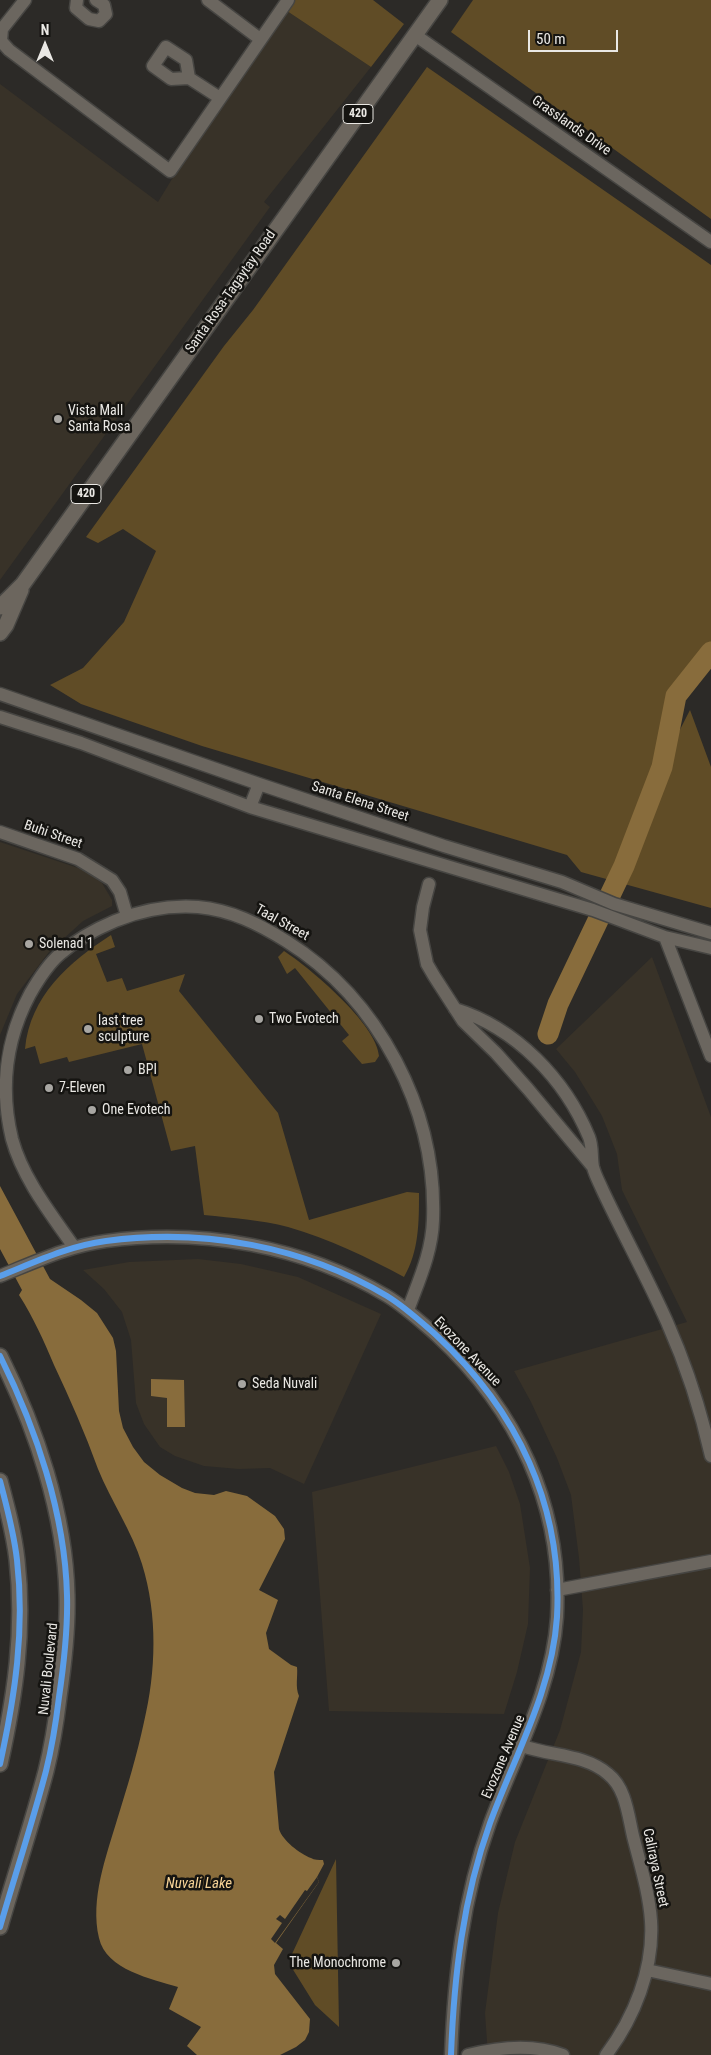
<!DOCTYPE html>
<style>
body{margin:0}
#map{position:relative;width:711px;height:2055px;overflow:hidden;background:#2c2a27;font-family:"Roboto Condensed",sans-serif}
canvas{display:block}
.north{position:absolute;left:20px;top:20px;width:50px;height:50px;-webkit-text-stroke:4px #151411;paint-order:stroke;rotate:0deg;font-size:14px;font-weight:700;line-height:20px;text-align:center;color:#eae8e4}
.north::after{content:'';display:block;margin:auto;width:18px;height:22px;background:#eae8e4;clip-path:polygon(50% 0,100% 100%,50% 72%,0 100%)}
.scale{position:absolute;left:528px;top:30px;width:90px;height:22px;box-sizing:border-box;border:2px solid #eae8e4;border-top:0;padding-left:6px;font-size:15px;line-height:18px;white-space:nowrap;color:#eae8e4;-webkit-text-stroke:4px #151411;paint-order:stroke}
</style>
<div id="map">
<canvas width="711" height="2055"></canvas>
<div class="north">N</div>
<div class="scale">50 m</div>
</div>
<script>
const c = document.querySelector('canvas').getContext('2d');
c.lineJoin = 'round';
function fill(path, color) { c.fillStyle = color; c.fill(path, 'evenodd'); }
function strokePath(path, color, width, dash) { c.strokeStyle = color; c.lineWidth = width; c.lineCap = dash ? 'butt' : 'round'; c.setLineDash(dash || []); c.stroke(path); }
function label(font, color, halo, rows, align = 'center') {
  c.font = font + ' "Roboto Condensed",sans-serif'; c.lineWidth = 5; c.setLineDash([]); c.textBaseline = 'middle'; c.strokeStyle = halo; c.fillStyle = color; for (const [text, x, y, turn = 0] of rows) {
    c.save(); c.translate(x, y); c.rotate((+turn || 0) * Math.PI / 180); c.textAlign = isNaN(turn) ? turn : align; if (halo) c.strokeText(text, 0, 0); c.fillText(text, 0, 0); c.restore();
  }
}
const built = new Path2D(`
 M287 11 371 67 264 202 270 207 0 580V84L158 202 189 151Z
 M0 842 84 870 102 883 112 900V906L83 921 49 952 17 994 0 1035Z
 M652 957 711 1117V2055H488L485 2013 498 1913 515 1842 560 1730 581 1652 583 1610 579 1558 571 1495 557 1458 531 1402 514 1371 687 1322 622 1190 617 1154 602 1116 575 1072 556 1049Z
 M198 1259 241 1264 298 1277 381 1314 304 1484 270 1468 239 1469 204 1466 175 1456 160 1447 144 1424 136 1403 131 1340 122 1312 104 1289 83 1270 129 1262Z
 M496 1446 509 1472 520 1504 530 1568 528 1624 517 1672 504 1714 329 1711 312 1492Z`);
const green = new Path2D(`
 M294 0H373L404 24 371 67 287 11Z
 M473 0H711V219L451 32Z
 M427 67 711 265V649L676 696 662 765 690 710 711 767V908L581 872 567 855 202 746 81 704 50 685 83 668 124 622 156 551 123 529 98 543 86 537 224 346 253 310Z
 M111 935 115 947 96 954 107 982 122 978 127 991 185 974 179 991 278 1113 309 1220 407 1192 419 1193C419 1223 419 1251 404 1277 367 1257 329 1239 288 1227 261 1220 233 1218 204 1215L195 1146 171 1151 142 1044 69 1062 67 1057 40 1064 35 1046 25 1049C30 996 69 962 111 935Z
 M284 951C310 968 377 1024 379 1056L375 1062 362 1064 342 1041 349 1035 295 968 287 974 278 957Z
 M336 1859 339 2027 315 2005 292 1968V1954Z`);
const water = new Path2D(`
 M0 1186 50 1279 81 1300 97 1313 113 1338 116 1351 119 1411 123 1428 133 1447 144 1462 160 1475 182 1488 195 1493 214 1495 226 1491 247 1496 275 1516 284 1529 285 1539 259 1590 278 1600 266 1633 269 1649 291 1665 297 1667C298 1676 295 1687 299 1696L274 1772 279 1829C282 1840 300 1854 311 1858 314 1860 319 1860 323 1860L324 1864 317 1877 319 1882 276 1943 283 1949 274 1965 275 1974 310 2019 309 2032 305 2040 296 2047 280 2055H197L187 2046 201 2027 169 2009 178 1987C152 1979 106 1970 99 1938 90 1899 106 1857 117 1820 127 1788 137 1755 144 1722 156 1672 158 1615 142 1564 132 1531 111 1501 98 1469 85 1433 70 1399 54 1365 44 1341 33 1317 19 1295L22 1290 0 1249Z
 M151 1379 184 1380 185 1427H167V1398L151 1396Z`);
const pier = new Path2D(`
 M317 1877 319 1882 316 1886 275 1943 271 1939 282 1923 276 1919 280 1915 285 1919 305 1890 307 1891Z`);
const river = new Path2D(`
 M548 1034 558 1004 624 866 662 767 676 696 711 652`);
const minor = new Path2D(`
 M25 0 2 29 1 41 9 50 170 171 288 0
 M77 0 76 8 89 19 99 21 106 14 104 5 96 0
 M208 0 260 39
 M415 35 711 242
 M166 47 186 60 189 78 171 79 153 66Z
 M189 78 220 98
 M0 694 259 784 444 846 562 882 614 904 711 933
 M0 717 81 743 250 807 593 910 665 937 711 948
 M250 807 259 784
 M0 832 78 859 112 880 120 892 127 916
 M429 884 423 907 420 930 427 964 434 976 463 1021 496 1053 528 1089 593 1167
 M665 937 711 1056
 M455 1009C516 1028 565 1079 589 1137 593 1147 591 1157 593 1167 595 1175 599 1182 602 1189 623 1234 647 1277 667 1322 686 1365 701 1411 711 1456
 M74 1247C51 1214 23 1179 12 1139 0 1089 6 1039 30 994 38 980 47 965 60 954 76 940 96 929 115 921 142 910 170 905 198 907 231 910 259 924 286 941 379 999 437 1110 433 1220 432 1252 419 1280 408 1310
 M0 1276C35 1262 68 1246 106 1241 203 1228 303 1246 387 1296 405 1307 420 1321 436 1335 517 1410 563 1505 557 1617 552 1691 515 1755 490 1823 463 1898 454 1976 451 2055
 M557 1590 711 1561
 M523 1746C550 1756 585 1754 608 1774 626 1788 628 1815 633 1836 640 1864 649 1892 651 1921 654 1969 634 2018 606 2055
 M647 1970 711 1984
 M468 2055C499 2047 532 2043 563 2055`);
const major = new Path2D(`
 M0 607 23 584 440 0
 M0 633 6 625 21 590
 M0 1356C36 1428 65 1514 67 1595 68 1629 64 1663 59 1697 56 1722 52 1747 46 1771 32 1824 15 1875 0 1927
 M0 1481C7 1507 14 1533 17 1560 25 1630 15 1696 0 1764`);
const cycleway = new Path2D(`
 M0 1276C35 1262 68 1246 106 1241 203 1228 303 1246 387 1296 405 1307 420 1321 436 1335 517 1410 563 1505 557 1617 552 1691 515 1755 490 1823 463 1898 454 1976 451 2055
 M0 1356C36 1428 65 1514 67 1595 68 1629 64 1663 59 1697 56 1722 52 1747 46 1771 32 1824 15 1875 0 1927
 M0 1481C7 1507 14 1533 17 1560 25 1630 15 1696 0 1764`);
const markers = [
 [58,419,5,"#a8a6a2"],
 [29,944,5,"#a8a6a2"],
 [259,1019,5,"#a8a6a2"],
 [88,1029,5,"#a8a6a2"],
 [128,1070,5,"#a8a6a2"],
 [49,1088,5,"#a8a6a2"],
 [92,1110,5,"#a8a6a2"],
 [242,1384,5,"#a8a6a2"],
 [396,1963,5,"#a8a6a2"]
];
const shields = [
 [358,114,30],
 [86,494,30]
];
const shieldNames = [
 ["420",358,114],
 ["420",86,494]
];
const streetNames = [
 ["Grasslands Drive",571,126,35],
 ["Santa Rosa-Tagaytay Road",231,292,-55],
 ["Santa Elena Street",360,802,18],
 ["Buhi Street",53,835,19],
 ["Taal Street",282,923,29],
 ["Evozone Avenue",467,1352,46],
 ["Nuvali Boulevard",49,1669,-84],
 ["Evozone Avenue",504,1757,-67],
 ["Caliraya Street",655,1868,78]
];
const poiNames = [
 ["Vista Mall",68,411],
 ["Santa Rosa",68,427],
 ["Solenad 1",39,944],
 ["Two Evotech",269,1019],
 ["last tree",98,1021],
 ["sculpture",98,1037],
 ["BPI",138,1070],
 ["7-Eleven",59,1088],
 ["One Evotech",102,1110],
 ["Seda Nuvali",252,1384],
 ["The Monochrome",386,1963,"right"]
];
const waterNames = [
 ["Nuvali Lake",199,1884]
];
fill(built, '#383228');
fill(green, '#604c26');
fill(water, '#886c3c');
fill(pier, '#2c2a27');
strokePath(river, '#886c3c', 21);
strokePath(minor, '#464542', 15);
strokePath(major, '#464542', 18);
strokePath(minor, '#6b665f', 12);
strokePath(major, '#6c665e', 15);
strokePath(cycleway, '#5a9eea', 6);
for (const [x, y, r, color] of markers) { const dot = new Path2D(); dot.arc(x, y, r, 0, 2 * Math.PI); c.fillStyle = color; c.fill(dot); strokePath(dot, '#151411', 2); }
for (const [x, y, w] of shields) { const box = new Path2D(); box.roundRect(x - w / 2, y - 9.5, w, 19, 4); c.fillStyle = '#151411'; c.fill(box); strokePath(box, '#eae8e4', 1); }
label('bold 12px', '#eae8e4', null, shieldNames);
label('14px', '#eae8e4', '#151411', streetNames);
label('14px', '#eae8e4', '#151411', poiNames, 'left');
label('italic 15px', '#f8d497', '#151411', waterNames);
</script>
